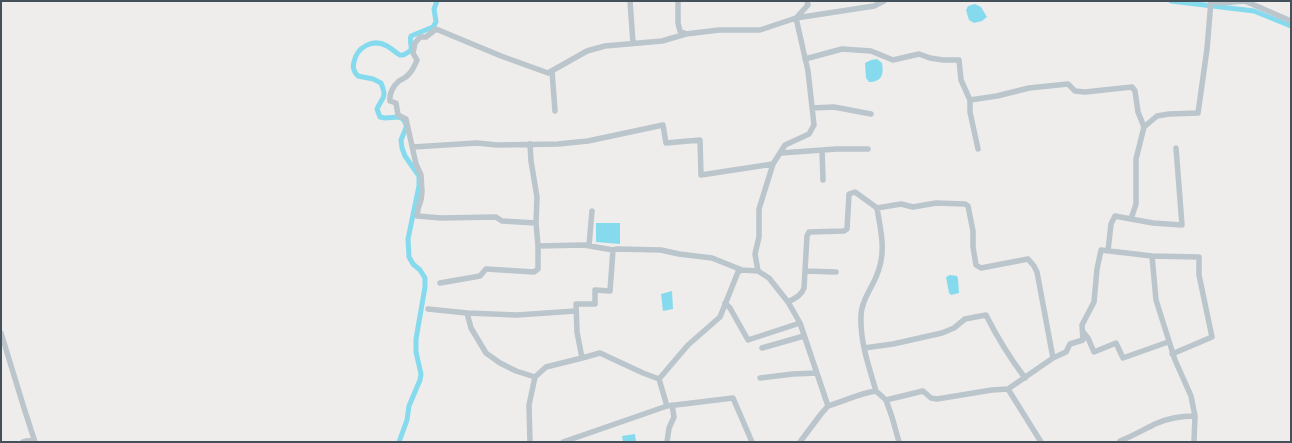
<!DOCTYPE html>
<style>
body{margin:0}
#map{position:relative;width:1292px;height:443px;overflow:hidden;background:#efecec;font-family:Quicksand,sans-serif}
canvas{display:block}
.frame{position:absolute;inset:0;border:2px solid #45515a;pointer-events:none}
</style>
<div id="map">
<canvas width="1292" height="443"></canvas>
<div class="frame"></div>
</div>
<script>
const c = document.querySelector('canvas').getContext('2d');
c.lineJoin = 'round';
function fill(path, color) { c.fillStyle = color; c.fill(path, 'evenodd'); }
function strokePath(path, color, width, dash) { c.strokeStyle = color; c.lineWidth = width; c.lineCap = dash ? 'butt' : 'round'; c.setLineDash(dash || []); c.stroke(path); }
const water = new Path2D(`
 M975 4 981 7 987 17 982 21 974 23 969 20 966 10 968 6Z
 M877 59 882 63C884 74 882 82 869 82L866 78 865 63 871 60Z
 M596 223H620V244L596 242Z
 M950 275 957 276 958 279 959 293 951 295 949 293 946 277Z
 M672 291 673 309 663 311 661 294Z
 M635 434 636 442H623L622 436Z`);
const canal = new Path2D(`
 M1171 1 1254 11 1291 26
 M399 442 407 420 409 406 420 380 421 374 416 352V339L425 287V278L420 270 413 264 409 257 408 239 419 186V176L405 156 402 148 401 140 406 128V124L403 119 398 117 385 118 380 117 377 109C383 96 387 98 381 83L373 79 358 76C354 72 352 68 354 62 357 47 373 38 387 46 391 48 396 53 400 55 404 56 408 52 411 50 412 45 409 40 411 36L433 27 436 22 434 9 437 1`);
const street = new Path2D(`
 M630 1 633 43
 M678 1V23L680 31 686 34
 M1212 1 1221 3 1245 1 1291 21
 M805 59 842 49 871 51 893 60 919 54 930 58 943 60H959L961 80 970 100 997 96 1029 88 1068 84 1075 91 1085 92 1132 87 1135 91 1138 112 1144 127
 M552 71 555 111
 M970 100V112L978 149
 M812 108 834 107 871 114
 M530 144 531 161 537 197 536 223
 M413 147 477 143 497 145 558 144 588 141 663 125 666 143 700 140 701 175 773 164
 M822 150 823 180
 M781 153 836 149H868
 M1131 219 1153 223 1182 225 1176 148
 M589 246 592 211
 M1108 251 1111 224 1115 216 1131 219 1136 204V159L1144 127 1157 116 1169 114 1198 113 1207 49 1211 1
 M1152 256 1199 257V275L1212 337 1172 354
 M742 270 712 258 679 254 661 250 617 249 613 250 584 245 538 246 536 223 502 221 496 217 441 218 417 216 418 209 421 200 422 192 421 175 416 164 406 119 398 115 396 103 390 101C389 94 393 86 399 81 402 79 406 78 409 74 413 70 415 65 417 60L413 53 415 43 420 37H426L436 29 501 56 548 73 587 51 605 46 662 41 686 34 719 30H760L796 18 808 5 807 1
 M805 271 836 272
 M440 283 480 276 486 269 534 272 538 269V246
 M788 302C795 298 802 295 804 288L807 236 809 232 844 231 847 229 849 194 855 192 877 208 901 204 913 207 936 203 965 204 968 206 973 231V247L976 265 981 268 1028 259 1034 266 1037 272 1053 358
 M725 303 730 308 748 340 800 323
 M428 309 467 313 517 315 576 311
 M467 313 471 328 486 353 500 363 516 371 535 377
 M1083 332 1088 338 1094 352 1116 343 1123 358 1168 342
 M1 333 24 408 35 442
 M762 348 804 336
 M864 348 893 344 942 333 954 328 965 319 986 315C997 337 1010 358 1025 378
 M582 358 600 353 643 373 659 379
 M760 378 793 374 817 373
 M1008 389 1041 442
 M876 391C869 367 860 342 861 316 861 302 871 289 876 277 887 252 881 233 877 208
 M886 400 892 417 899 442
 M667 406 659 379 688 345 720 317 738 272 742 270 758 271
 M828 406C845 401 860 393 876 391L886 400 923 391 931 398 937 399 992 390 1008 389 1053 358 1066 352 1070 344 1083 340 1082 325 1094 302 1097 269 1101 250 1152 256 1156 300 1175 360 1191 396 1195 416 1194 442
 M1120 441C1133 436 1143 430 1155 424 1168 418 1182 416 1195 416
 M23 442 34 439
 M530 442 529 405 535 377 546 367 582 358 577 332 576 304H595V290L610 291 613 250
 M563 442 667 406 733 398 752 442
 M667 442 669 428 674 417 672 405
 M800 442 821 414 828 406 800 323 788 302 769 278 758 271 755 254 759 237V209L773 164 785 145 809 134 814 125 808 71 796 18 874 6 884 1`);
fill(water, '#85dbed');
strokePath(canal, '#85dbed', 5);
strokePath(street, '#bac5cc', 5.5);
</script>
